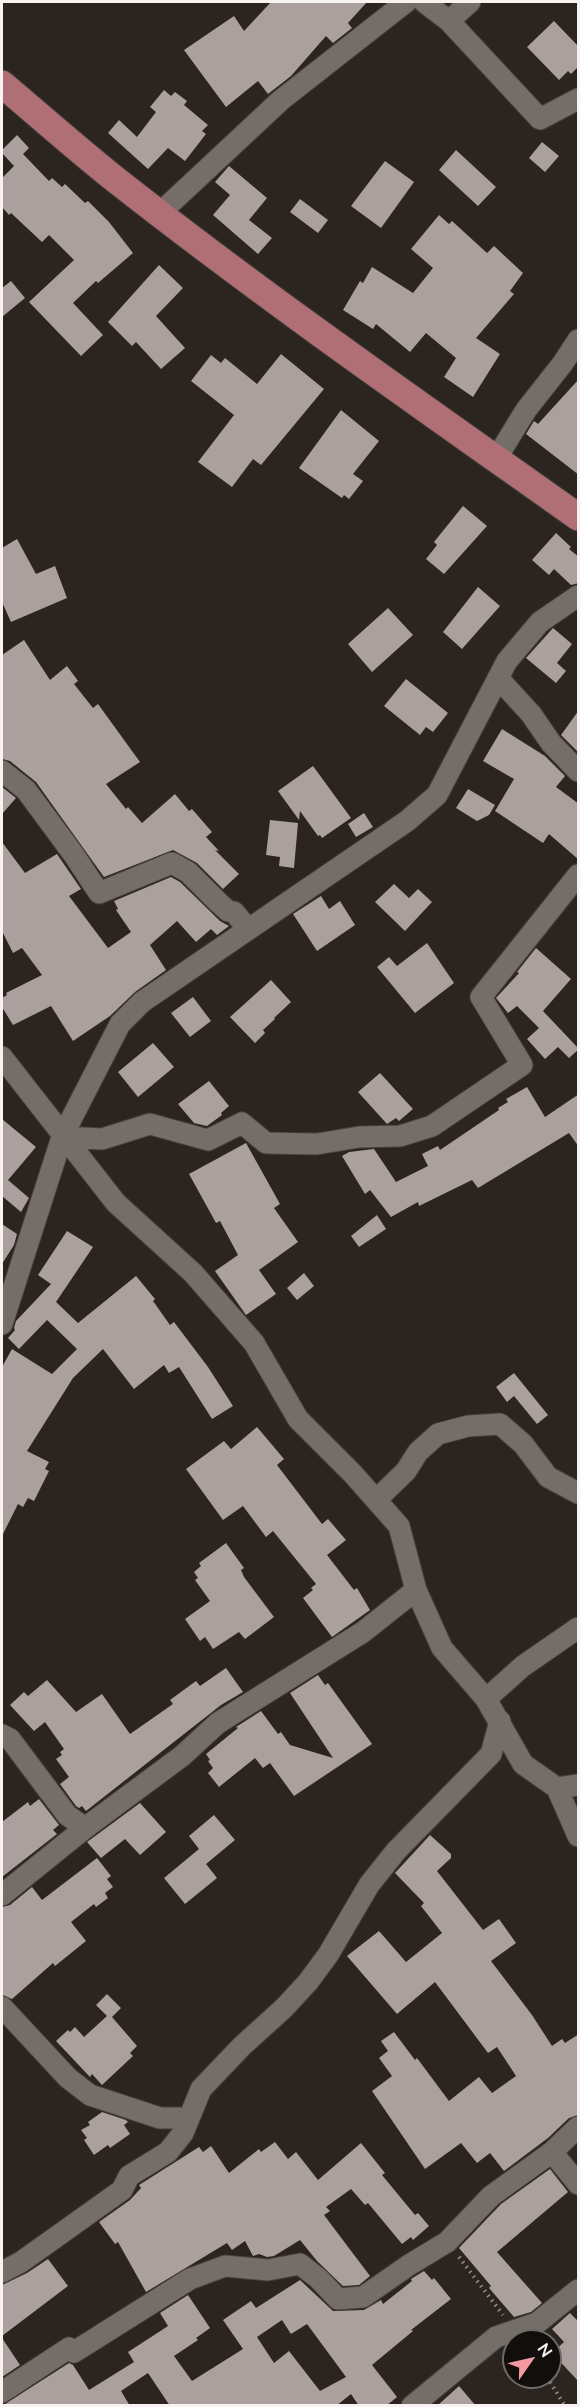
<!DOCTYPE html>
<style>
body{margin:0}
#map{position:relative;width:580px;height:2407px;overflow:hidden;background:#2b241f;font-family:Lato,sans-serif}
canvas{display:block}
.frame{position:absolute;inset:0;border:3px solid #f8f3f0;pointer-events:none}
.north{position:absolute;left:502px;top:2329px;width:60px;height:60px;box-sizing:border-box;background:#110e0c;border:2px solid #6d6a67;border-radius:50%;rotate:56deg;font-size:16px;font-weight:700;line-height:24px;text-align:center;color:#f8f3f0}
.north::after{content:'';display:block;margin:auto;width:21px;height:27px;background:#f49aa2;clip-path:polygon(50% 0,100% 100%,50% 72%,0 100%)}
</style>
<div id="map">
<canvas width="580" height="2407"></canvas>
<div class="frame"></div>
<div class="north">N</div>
</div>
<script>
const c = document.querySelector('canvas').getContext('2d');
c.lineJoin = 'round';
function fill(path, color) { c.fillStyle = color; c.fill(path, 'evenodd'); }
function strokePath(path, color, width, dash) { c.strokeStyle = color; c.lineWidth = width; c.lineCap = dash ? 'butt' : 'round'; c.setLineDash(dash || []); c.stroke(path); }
const building = new Path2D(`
 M271 2H367L348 23 352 28 333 43 326 36 291 76 268 94 258 81 226 107 184 50 234 16 244 31Z
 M554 21 579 47V66L571 74 568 71 559 80 527 47Z
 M164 90 171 96 175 92 187 101 184 105 208 125 202 131 206 134 185 161 168 148 148 169 108 133 119 120 137 137 156 112 150 107Z
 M17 135 29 148 23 154 49 181 52 178 62 187 65 184 85 203 88 201 109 222 133 253 98 283 96 281 73 303 103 335 81 356 29 302 74 260 49 235 42 242 11 213 9 215 2 207V178L14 166 2 153V150Z
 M542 142 559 156 545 172 529 158Z
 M456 150 496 187 478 206 439 170Z
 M385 161 414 182 381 228 351 206Z
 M229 166 267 198 249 220 272 238 258 254 213 215 230 195 215 182Z
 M300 199 328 220 318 233 290 212Z
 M439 215 449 224 452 221 487 253 494 246 523 273 510 291 514 294 476 338 500 354 473 397 444 377 456 358 426 333 410 352 376 324 373 329 343 310 360 281 363 283 372 267 413 293 433 268 411 249Z
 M159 265 183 288 156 316 185 348 161 369 136 342 132 346 108 322Z
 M11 281 25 298 2 317V288Z
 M281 354 324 389 261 465 253 459 232 487 198 462 234 415 191 381 211 355 221 363 225 358 257 384Z
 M579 379V475L526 434 534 421 538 424Z
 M341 410 379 441 353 474 363 481 349 499 344 495 342 498 299 468Z
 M463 506 487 526 444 574 426 559 437 545 434 542Z
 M556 533 571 547 569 549 579 557V583L571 585 554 569 549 575 532 560Z
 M17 539 36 574 55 566 67 598 11 622 2 602V548Z
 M478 587 500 606 462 649 443 632Z
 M388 608 413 635 372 672 348 644Z
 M553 628 572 644 557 663 566 671 556 683 526 658Z
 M24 640 50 680 67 666 78 681 74 684 93 708 98 704 140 762 106 784 126 809 128 807 142 823 175 794 189 811 192 809 212 832 206 837 219 851 215 850 239 874 223 889 197 863 173 850 104 877 36 782 10 761 2 759V655Z
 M406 679 448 713 433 732 426 727 420 735 384 706Z
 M579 710V753L561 735Z
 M502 729 545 756 565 776 556 787 579 804V860L549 834 543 843 495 811 514 779 483 761Z
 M313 766 351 818 322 838 320 835 318 836 300 811 299 820 278 791Z
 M2 787 16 798 2 814Z
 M468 789 495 805 489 815 477 821 456 808Z
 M364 813 373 827 356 837 348 824Z
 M270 820 298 823 294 868 279 866 280 857 266 855Z
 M2 842 25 873 57 854 81 889 69 896 108 948 131 932 116 910 118 909 114 901 171 877 180 882 220 921 229 926 217 935 211 929 196 942 177 921 150 945 166 970 135 992 110 1016 73 1041 51 1006 13 1025 2 1007V998L7 995 6 993 42 975 22 948 13 953 2 931Z
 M394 884 409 898 418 889 432 902 405 931 375 902Z
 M321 896 329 909 340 901 355 925 317 951 293 914Z
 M427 943 454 983 415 1013 377 967 389 957 397 966Z
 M536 948 571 979 543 1011 579 1049 569 1058 558 1047 545 1059 527 1039 539 1028 517 1006 508 1013 496 998 519 973 517 972Z
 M271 980 291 1002 274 1018 275 1019 263 1030 265 1033 255 1043 230 1017Z
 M193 997 211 1021 190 1037 171 1013Z
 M153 1043 174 1067 138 1097 118 1072Z
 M380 1073 413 1109 399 1121 396 1118 387 1124 358 1092Z
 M209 1081 229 1106 221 1113 222 1115 207 1126 194 1123 178 1104Z
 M527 1087 545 1117 579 1094V1147L569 1133 478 1188 472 1180 419 1206 418 1202 391 1217 370 1190 365 1194 342 1156 349 1152 374 1149 396 1182 428 1166 422 1154 438 1146 440 1150 499 1110 498 1108 508 1102 506 1099Z
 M2 1119 36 1147 8 1180 29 1198 21 1212 2 1196Z
 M246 1143 280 1204 274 1208 298 1242 259 1270 276 1294 246 1315 215 1271 238 1255 220 1221 216 1223 189 1174Z
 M377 1215 386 1229 359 1247 351 1236Z
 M2 1224 17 1234 14 1245 2 1264Z
 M67 1231 93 1247 56 1302 78 1323 136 1276 155 1299 153 1301 170 1325 174 1322 208 1367 233 1406 212 1419 179 1367 169 1373 164 1365 134 1389 103 1349 73 1378 27 1451 49 1462 45 1469 49 1471 34 1501 28 1498 23 1507 18 1504 2 1536V1367L12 1349 52 1374 77 1349 47 1320 19 1349 8 1338 15 1330 14 1328 16 1321 51 1284 38 1275Z
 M304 1273 314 1286 297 1300 287 1288Z
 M514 1373 548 1415 537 1424 514 1396 507 1402 496 1387Z
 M257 1427 284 1459 277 1465 322 1524 328 1519 346 1540 327 1555 354 1590 357 1588 370 1610 332 1637 303 1598 313 1590 311 1588 316 1584 273 1531 266 1537 243 1506 223 1520 186 1469 224 1441 231 1449Z
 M226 1543 244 1568 241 1570 244 1577 274 1617 245 1639 239 1632 213 1649 205 1637 200 1641 185 1619 210 1601 195 1580 198 1578 194 1572 201 1566 199 1563Z
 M226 1668 243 1692 221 1705 86 1811 82 1806 79 1808 76 1806 60 1784 69 1777 56 1759 62 1755 60 1752 64 1749 45 1722 34 1731 10 1705 24 1692 28 1696 47 1680 76 1712 102 1694 130 1734 173 1704 170 1700 196 1681 200 1686Z
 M318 1675 325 1685 328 1683 372 1744 294 1796 270 1763 263 1768 255 1758 219 1787 208 1773 213 1768 208 1761 210 1760 206 1754 238 1728 236 1727 261 1711 278 1734 281 1732 290 1745 333 1758 290 1693Z
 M39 1799 59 1825 53 1830 57 1834 2 1877V1822L28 1802 30 1806Z
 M140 1803 166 1832 140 1855 125 1839 101 1858 87 1842Z
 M214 1815 235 1840 206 1864 217 1878 185 1904 164 1878 199 1849 189 1836Z
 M430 1835 451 1854V1858L437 1871 483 1930 499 1919 516 1943 491 1961 532 2015 552 2046 562 2039 565 2043 579 2034V2115L569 2118 548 2138 504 2171 490 2153 477 2163 461 2143 425 2169 372 2091 392 2076 379 2058 388 2051 381 2041 394 2032 415 2060 417 2058 449 2101 479 2077 492 2093 516 2076 497 2047 488 2053 435 1982 397 2014 347 1956 379 1931 406 1962 442 1933 421 1906 424 1903 395 1873Z
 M97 1858 111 1876 107 1879 113 1887 105 1893 108 1898 96 1907 94 1904 71 1922 86 1941 55 1966 53 1963 12 1999 2 1995V1907L10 1905 32 1887 42 1900Z
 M107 1994 121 2008 112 2017 137 2046 130 2053 133 2056 102 2085 92 2074 90 2077 56 2041 68 2030 70 2032 75 2027 84 2037 107 2016 96 2005Z
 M102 2112 126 2120 128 2122 124 2125 130 2134 110 2148 108 2145 94 2155 84 2140 87 2138 81 2130 90 2125 88 2122Z
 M275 2142 288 2159 296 2152 318 2180 361 2143 385 2173 382 2175 415 2215 418 2213 429 2226 413 2240 411 2237 402 2244 368 2203 365 2205 351 2189 326 2207 330 2211 324 2215 370 2276 359 2285 343 2286 317 2261 300 2240 274 2256 267 2257 259 2254 253 2256 245 2241 232 2250 227 2243 146 2292 118 2242 115 2244 99 2222 130 2200 141 2188 139 2185 199 2147 203 2152 211 2146 229 2173 259 2149 261 2152Z
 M550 2169 568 2192 497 2252 542 2303 531 2312 514 2317 489 2288 491 2286 459 2248 501 2204Z
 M48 2259 68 2286 2 2336V2285L27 2273Z
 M424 2271 432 2280 434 2278 451 2299 411 2330 413 2331 372 2365 397 2397 386 2406H359L351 2394 336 2406H170L148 2373 121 2391 130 2406H2L69 2363 73 2365 89 2390 134 2362 128 2352 168 2326 160 2313 188 2295 210 2328 196 2338 198 2340 174 2356 192 2381 243 2349 223 2320 251 2301 256 2308 300 2280 333 2311 364 2310 381 2300 383 2304 412 2281 411 2279ZM282 2320 291 2334 307 2324 346 2377 320 2391 289 2351 274 2363 257 2337Z
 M570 2313 579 2322V2382L552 2353 564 2342 552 2329Z
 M2 2338 20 2365 2 2377Z
 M459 2386 476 2406H437Z`);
const path = new Path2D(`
 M459 2257 503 2315
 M547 2377 565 2406`);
const minor = new Path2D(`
 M424 2 449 21 540 119 578 99
 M449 21 470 2
 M160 213 281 100 406 2
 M496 459 526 410 563 363 578 340
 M498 678 531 714 551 743 578 771
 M2 771 26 790 74 855 99 893 172 863 188 872 219 903 228 911 234 912 248 929
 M2 1057 116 1203 193 1273 254 1343 298 1419 353 1474 399 1526 416 1590 442 1648 486 1699 523 1764 557 1788 578 1836
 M62 1137 102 1139 150 1124 208 1140 242 1123 266 1143 317 1144 359 1137 400 1136 432 1126 522 1065 481 997 578 875
 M2 1324 62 1137 120 1024 142 1002 407 821 437 795 507 661 540 622 578 596
 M376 1500 406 1471 418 1452 438 1434 468 1426 500 1424 523 1444 548 1477 578 1493
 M486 1699 523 1666 578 1628
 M2 1735 10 1739 67 1815 85 1828
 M557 1788 578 1785
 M2 1895 85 1828 182 1756 218 1723 363 1632 416 1590
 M2 2007 68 2078 90 2095 160 2118H189
 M552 2152 578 2184
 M2 2272 21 2262 122 2190 129 2176 168 2152 183 2133 201 2089 242 2046 284 2008 308 1982 328 1955 369 1885 396 1851 491 1754 500 1721
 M2 2392 69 2348 74 2352 190 2279 225 2266 268 2270 300 2264 319 2279 338 2299 363 2297 409 2265 447 2242 491 2196 552 2152 578 2127
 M412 2406 496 2337 537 2323 578 2290`);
const major = new Path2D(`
 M2 84C40 116 77 149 116 180 266 298 423 407 578 517`);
fill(building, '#aba09d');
strokePath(minor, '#45403c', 23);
strokePath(major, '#45403c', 29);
strokePath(path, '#958f8b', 4, [1.5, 4.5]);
strokePath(minor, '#756d67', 21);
strokePath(major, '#af6f74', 27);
</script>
